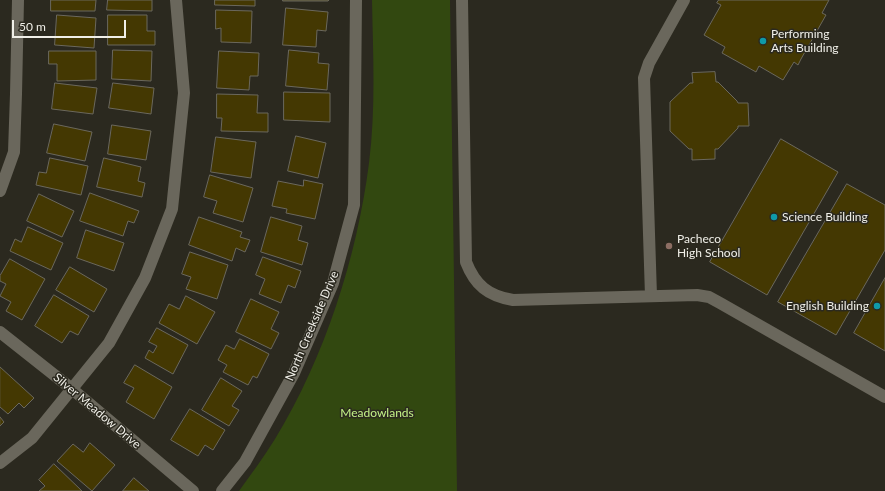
<!DOCTYPE html>
<style>
body{margin:0}
#map{position:relative;width:885px;height:491px;overflow:hidden;background:#2b291f;font-family:Lato,sans-serif}
canvas{display:block}
.scale{position:absolute;left:12px;top:20px;width:114px;height:18px;box-sizing:border-box;border:2px solid #f0efe8;border-top:0;padding-left:5px;font-size:12px;line-height:14px;white-space:nowrap;color:#f0efe8;-webkit-text-stroke:3px #2b291f;paint-order:stroke}
</style>
<div id="map">
<canvas width="885" height="491"></canvas>
<div class="scale">50 m</div>
</div>
<script>
const c = document.querySelector('canvas').getContext('2d');
c.lineJoin = 'round';
function fill(path, color) { c.fillStyle = color; c.fill(path, 'evenodd'); }
function strokePath(path, color, width, dash) { c.strokeStyle = color; c.lineWidth = width; c.lineCap = dash ? 'butt' : 'round'; c.setLineDash(dash || []); c.stroke(path); }
function label(font, color, halo, rows, align = 'center') {
  c.font = font + ' Lato,sans-serif'; c.lineWidth = 3; c.setLineDash([]); c.textBaseline = 'middle'; c.strokeStyle = halo; c.fillStyle = color; for (const [text, x, y, turn = 0] of rows) {
    c.save(); c.translate(x, y); c.rotate((+turn || 0) * Math.PI / 180); c.textAlign = isNaN(turn) ? turn : align; if (halo) c.strokeText(text, 0, 0); c.fillText(text, 0, 0); c.restore();
  }
}
const green = new Path2D(`
 M372 0H450L457 491H239C251 474 264 457 275 439 325 357 357 257 369 163 376 109 373 54 372 0Z`);
const building = new Path2D(`
 M51 0H96L95 11H51Z
 M108 0H152V11L107 10Z
 M215 0H255V6L215 5Z
 M283 0H329L328 1H283Z
 M719 0H829L822 13 826 15 801 59 798 65 794 62 783 80 759 66 756 72 722 53 725 47 704 35 721 5 717 3Z
 M286 8 328 12 326 31 317 30 316 47 283 45Z
 M216 10 252 11 251 43 221 42V28L216 29Z
 M57 15 96 18 94 48 55 45Z
 M108 15H147V31H155V45H108Z
 M113 50 152 51 151 81 112 79Z
 M289 50 319 53 318 63 329 64 327 90 286 86Z
 M49 51H96V80L57 81V64H49Z
 M219 51 259 53 258 76H250L249 90 217 88Z
 M715 72 716 82H718L737 101 738 103H748L749 126H738V128L718 149H715V159L692 160V149H689L670 131V102L690 83H693L692 73Z
 M55 83 97 88 93 114 52 109Z
 M113 83 154 88 151 114 109 108Z
 M284 92 330 93V122L284 120Z
 M217 94 258 95 257 113H268V132L221 131 222 118H217Z
 M54 124 92 132 85 161 47 153Z
 M112 125 151 131 146 160 108 154Z
 M296 136 326 143 318 178 288 171Z
 M216 137 256 142 251 178 211 172Z
 M781 139 838 172 767 295 710 262Z
 M50 158 88 166 81 195 36 185 39 172 46 173Z
 M104 158 141 167 138 181 145 183 142 197 97 187Z
 M210 175 253 188 243 222 213 213 217 201 204 197Z
 M304 180 323 184 315 219 286 213 287 209 272 206 278 181 303 186Z
 M847 184 885 205V250L836 335 778 302Z
 M90 193 139 211 134 223 128 221 123 236 80 221Z
 M39 194 74 211 62 237 27 221Z
 M199 217 242 232 240 237 250 240 245 252 236 248 232 261 189 245Z
 M271 217 302 226 298 240 308 243 302 265 261 252Z
 M28 227 63 243 51 270 10 251 15 239 21 242Z
 M86 230 124 243 114 271 77 258Z
 M190 252 228 265 217 299 186 289 191 277 182 274Z
 M263 257 301 271 295 288 288 285 281 303 259 294 265 279 256 275Z
 M10 259 45 279 22 320 6 311 11 302 0 296 6 284 0 281V276Z
 M70 267 107 289 94 312 56 290Z
 M885 278V351L854 333Z
 M54 295 89 316 78 335 70 331 62 343 35 326Z
 M186 296 215 312 197 344 159 323 169 304 179 309Z
 M251 299 279 312 271 329 279 333 271 349 236 332Z
 M157 328 188 345 173 374 145 358 149 350 153 353 157 346 149 342Z
 M240 339 269 354 257 378 253 376 248 385 223 372 227 365 218 360 226 345 234 349Z
 M135 365 172 387 154 419 126 402 134 388 124 383Z
 M0 367 34 398 24 408 19 403 8 414 0 407Z
 M221 378 242 391 232 406 239 410 229 426 202 410Z
 M190 409 225 430 213 450 205 445 198 456 171 440Z
 M0 417 4 422 0 426Z
 M90 443 115 465 92 491 57 461 73 444 83 452Z
 M54 464 82 491H39L45 486 39 480Z
 M134 478 149 491H123Z`);
const minor = new Path2D(`
 M462 0 466 262C475 285 488 296 513 300L697 295 709 297 720 303 885 397
 M0 191 14 152 16 94 18 0
 M651 296 644 78 649 63 684 0
 M0 332 72 389 193 491
 M0 463 32 438 109 343 145 278 172 209 184 93 176 0
 M222 491 245 462 294 373 333 283 354 205 356 0`);
const markers = [
 [763,41,4,"#0f9aa8"],
 [774,217,4,"#0f9aa8"],
 [669,246,4,"#8d6e63"],
 [877,306,4,"#0f9aa8"]
];
const poiNames = [
 ["Performing",771,34],
 ["Arts Building",771,48],
 ["Science Building",782,217],
 ["Pacheco",677,239],
 ["High School",677,253],
 ["English Building",869,306,"right"]
];
const streetNames = [
 ["North Creekside Drive",312,326,-67],
 ["Silver Meadow Drive",97,411,40]
];
const parkNames = [
 ["Meadowlands",377,413]
];
fill(green, '#324810');
fill(building, '#443802');
strokePath(building, '#6b685d', 1);
strokePath(minor, '#6a675c', 12);
for (const [x, y, r, color] of markers) { const dot = new Path2D(); dot.arc(x, y, r, 0, 2 * Math.PI); c.fillStyle = color; c.fill(dot); strokePath(dot, '#2b291f', 1.5); }
label('12px', '#f0efe8', '#2b291f', poiNames, 'left');
label('12px', '#f0efe8', '#2b291f', streetNames);
label('12px', '#c3f287', '#2b291f', parkNames);
</script>
